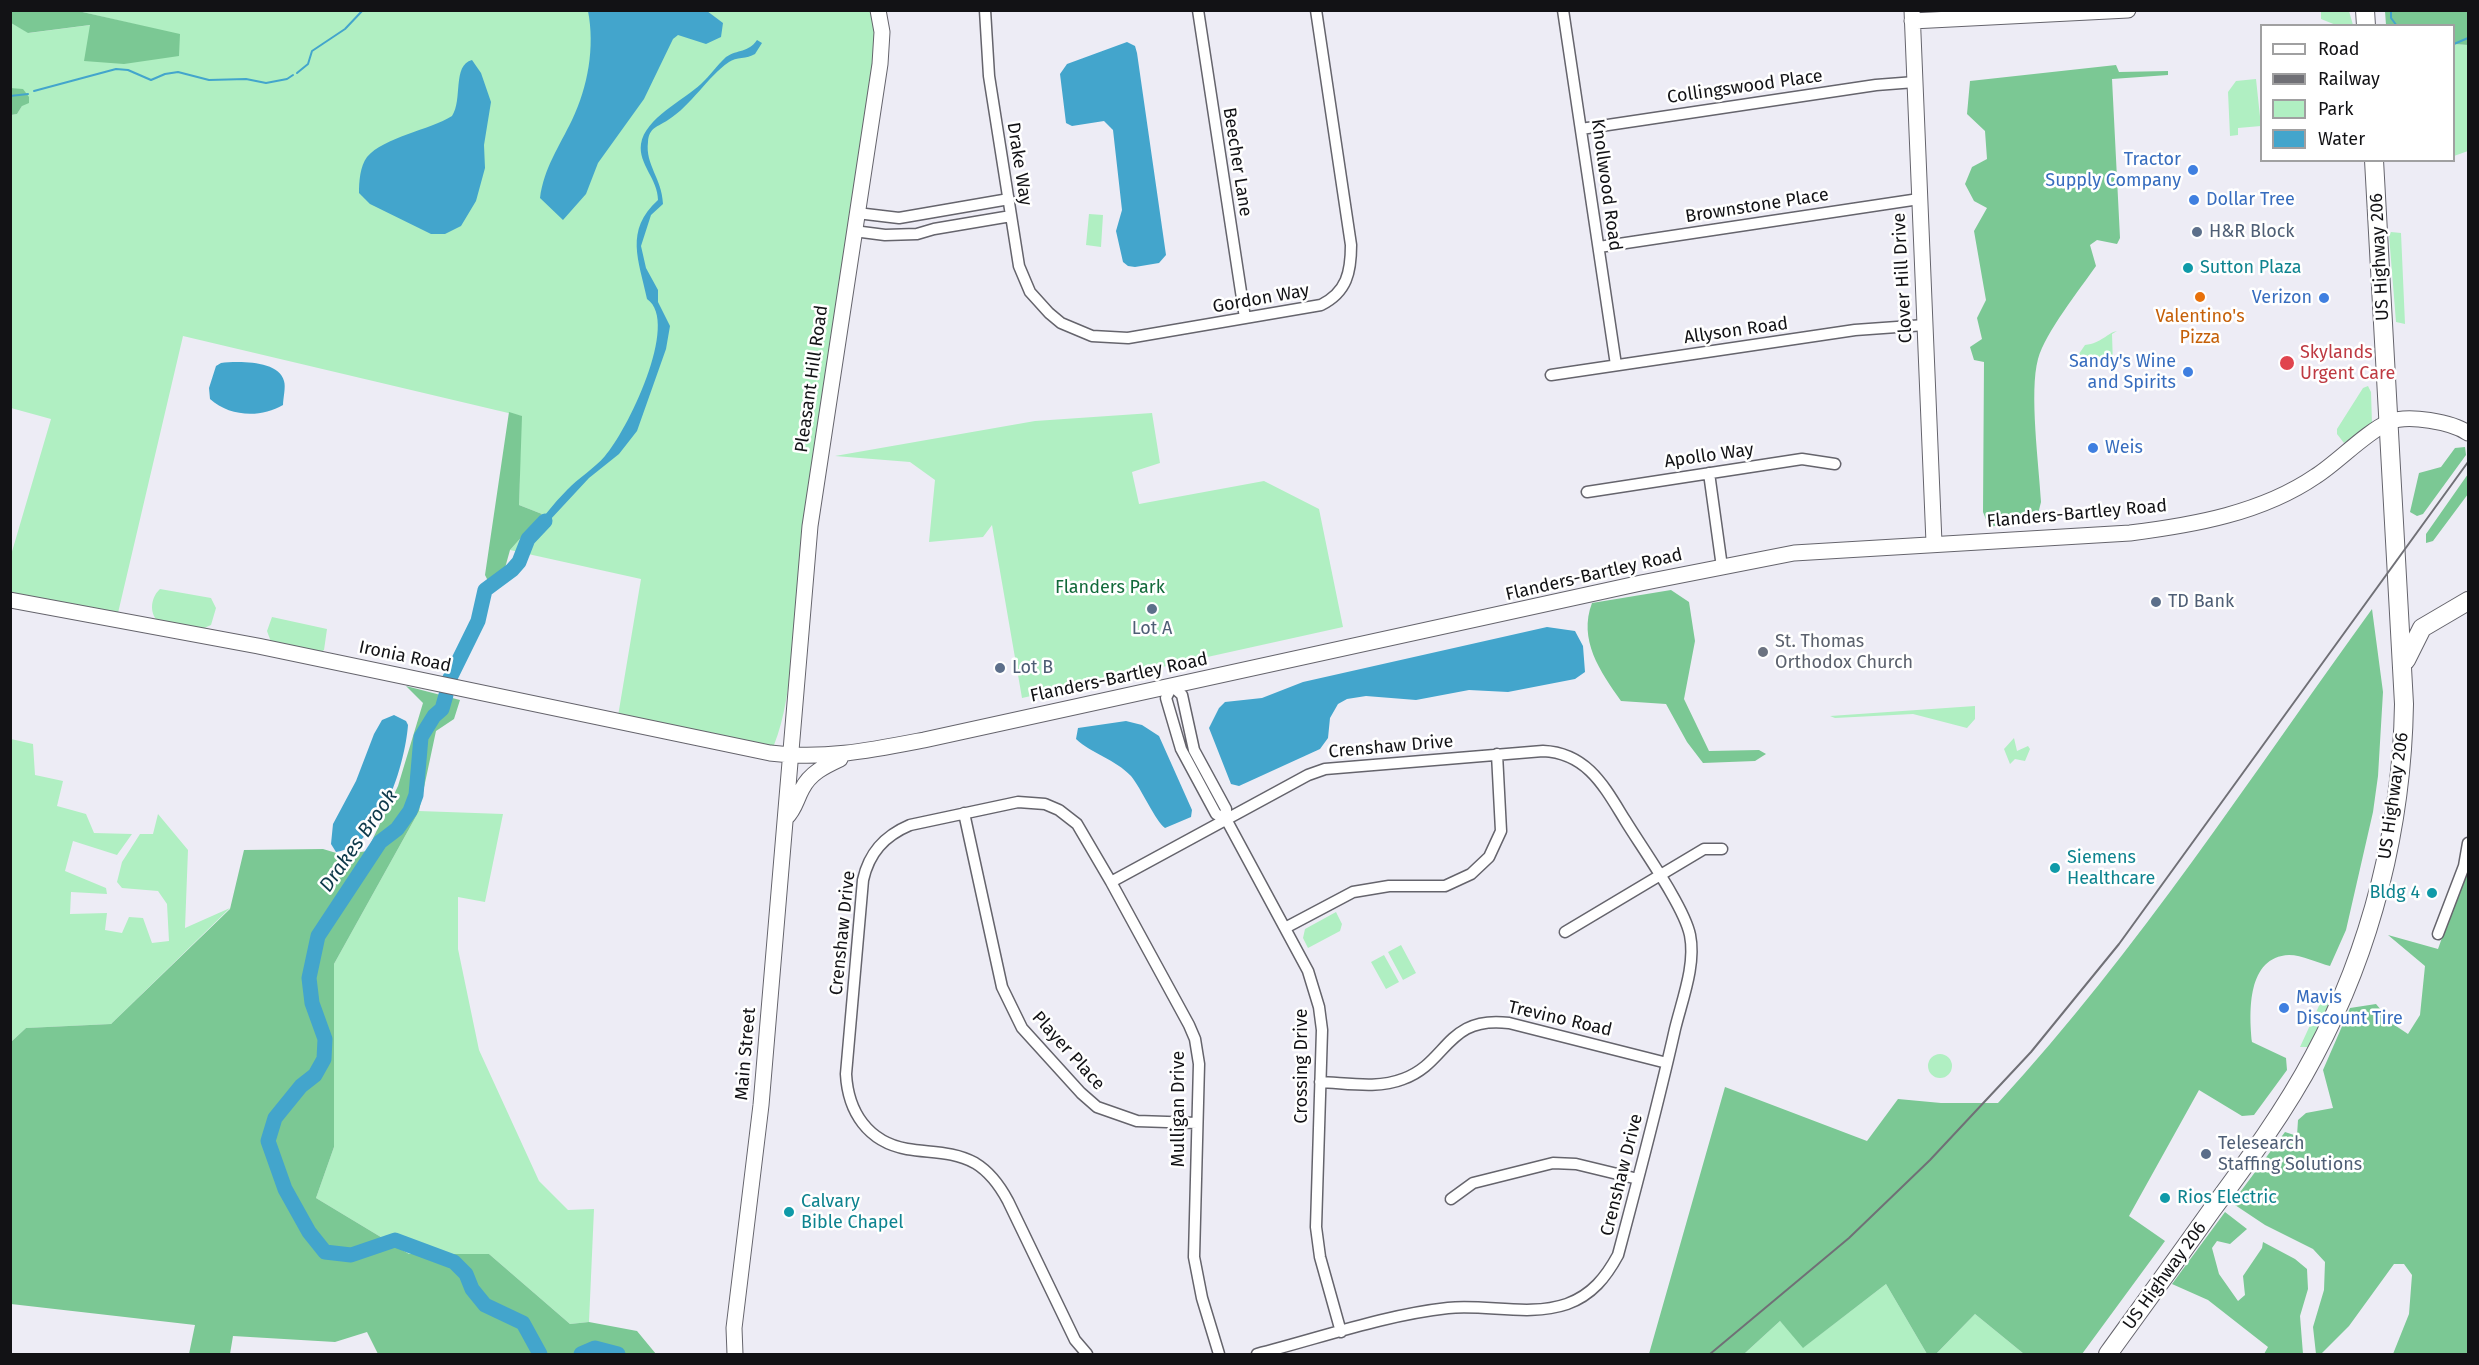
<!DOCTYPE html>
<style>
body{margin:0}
#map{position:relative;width:2479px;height:1365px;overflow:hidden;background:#edecf5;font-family:"Fira Sans",sans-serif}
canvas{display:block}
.frame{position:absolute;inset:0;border:12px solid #121215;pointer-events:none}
.legend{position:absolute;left:2260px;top:24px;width:195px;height:138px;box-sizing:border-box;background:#fff;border:2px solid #a0a0a1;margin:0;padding:8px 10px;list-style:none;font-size:18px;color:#121215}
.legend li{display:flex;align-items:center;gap:12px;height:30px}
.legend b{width:30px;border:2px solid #a0a0a1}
</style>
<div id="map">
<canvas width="2479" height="1365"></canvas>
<div class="frame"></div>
<ul class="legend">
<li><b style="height:8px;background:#fff"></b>Road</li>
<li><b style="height:8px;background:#707076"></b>Railway</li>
<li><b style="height:16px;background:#b0efc2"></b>Park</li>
<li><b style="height:16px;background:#43a5cc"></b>Water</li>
</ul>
</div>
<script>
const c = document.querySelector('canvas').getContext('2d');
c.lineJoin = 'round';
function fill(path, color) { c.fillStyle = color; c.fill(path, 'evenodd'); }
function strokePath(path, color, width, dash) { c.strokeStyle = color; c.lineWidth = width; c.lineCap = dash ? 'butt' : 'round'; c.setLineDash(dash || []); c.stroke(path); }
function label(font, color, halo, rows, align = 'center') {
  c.font = font + ' "Fira Sans",sans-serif'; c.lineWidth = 5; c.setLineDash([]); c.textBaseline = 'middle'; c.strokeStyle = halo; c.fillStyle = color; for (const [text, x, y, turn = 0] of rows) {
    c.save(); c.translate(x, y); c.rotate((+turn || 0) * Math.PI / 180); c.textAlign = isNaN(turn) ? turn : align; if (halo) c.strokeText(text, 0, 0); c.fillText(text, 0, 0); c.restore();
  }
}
const green = new Path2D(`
 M78 11H873L877 36C852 204 826 372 802 540 794 600 795 695 774 745L769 746 618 716 641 579 510 550 542 514 519 505 521 416 183 336 118 613 105 612 11 592V555L51 419 11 408V115L17 114 22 106 11 88V23L29 33 91 25 180 35Z
 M2321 11H2349L2353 25H2336L2321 19Z
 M2454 44 2468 45V151L2454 156Z
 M2256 79 2261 126 2238 128V135L2230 136 2228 92 2236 81Z
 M1089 214 1103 215 1101 247 1086 245Z
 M2391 232 2401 233 2405 324 2396 322 2389 235Z
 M2117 331 2112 334 2113 365 2076 367 2072 364 2085 345C2102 343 2107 333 2117 331Z
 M2368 386 2371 392 2372 424 2344 443 2337 434V429L2363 388Z
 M1152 413 1160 463 1132 472 1139 504 1264 481 1319 509 1343 627 1022 698 992 525 983 537 929 542 935 480 910 462 835 456 1035 421Z
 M160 589 211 598 216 608 211 625 202 629 156 619C149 610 152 596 160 589Z
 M272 617 327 629 324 650 321 652 271 642 267 631Z
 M1975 706V719L1967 728 1913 714 1835 718 1830 716Z
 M2014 738 2017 751 2028 746 2030 749 2025 761 2015 759 2010 764 2004 749Z
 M11 739 33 744 35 775 63 781 57 806 86 814 94 833 132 834 117 855 73 841 65 871 106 888 107 894 71 892 70 914 107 913 105 930 122 933 129 917 143 918 152 943 169 941 167 904 158 891 122 888 117 882 122 862 140 834H153L158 814 188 850 185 928 230 908 111 1024 26 1028 11 1042Z
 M419 811 503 814 485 902 458 897V949L479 1050 539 1181 568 1210 594 1209 589 1322 570 1324 489 1254H409L316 1198 334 1147V964Z
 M1336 912 1342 924 1340 931 1308 948 1303 938 1305 929Z
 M1401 945 1416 973 1403 980 1388 952Z
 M1384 955 1399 982 1386 989 1371 962Z
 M2328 993 2333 997 2310 1047H2300L2324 995Z
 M1928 1066a12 12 0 1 1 24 0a12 12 0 1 1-24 0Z
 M1886 1284 1927 1354H1744L1780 1321 1804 1347Z
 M1975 1314 2024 1354H1936Z`);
const forest = new Path2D(`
 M11 10 78 11 180 34 179 56 124 64 84 61 90 25 28 33 11 23Z
 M2385 11H2468V45L2454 44V26L2386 25Z
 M2116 65 2119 72 2168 71V75L2112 79 2120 238 2117 244 2097 240 2090 245 2096 266C2080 289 2045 333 2038 359 2029 392 2039 465 2041 502L2037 518 1989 527 1983 512 1984 362 1974 360 1970 347 1982 339 1977 318 1986 300 1974 231 1987 208 1974 201 1965 184 1972 167 1987 159 1985 131 1967 114 1970 81Z
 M10 88 23 89 29 97V103L22 106 17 114 11 115Z
 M509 412 522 416 519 505 542 514 510 550 505 568 489 583 485 575Z
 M2465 447 2466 455 2423 514 2417 516 2410 512 2419 473 2441 467 2455 448Z
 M2468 474V494L2433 541 2426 543V534Z
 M1671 590 1689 602 1695 641 1684 699 1709 751 1759 750 1766 754 1755 761 1703 763 1687 742 1666 704 1621 701C1600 671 1578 640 1592 603Z
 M2372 609 2383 692 2378 776 2373 812 2346 930 2330 966C2318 963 2302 955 2289 955 2247 957 2249 1011 2252 1042L2286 1058 2287 1070 2254 1115 2242 1116 2199 1090 2129 1216 2165 1241 2082 1354H2024L1975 1314 1936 1354H1927L1886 1284 1803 1348 1780 1321 1744 1354H1649L1725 1087 1867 1141 1898 1099 1941 1103H1998C2138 951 2251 776 2372 609Z
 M406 686 460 700 454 719 436 731 419 811 334 964V1147L316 1198 409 1254H489L570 1324 589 1322 637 1331 656 1354H378L367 1332 335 1342 233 1336 230 1354H189L195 1325 11 1304V1042L26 1028 111 1024 230 909 244 850 323 849 343 855 367 851 398 786 423 703Z
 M2468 865V1354H2393L2409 1314 2412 1275 2404 1264H2394L2349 1326 2321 1354H2316L2313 1327 2324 1290 2325 1262 2313 1249 2265 1225 2232 1203 2285 1132 2297 1136 2298 1120 2306 1113 2333 1108 2323 1070 2350 1008 2376 1004 2393 1024 2408 1034 2420 1015 2425 966 2388 935 2438 949Z
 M2225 1212 2247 1229 2230 1244 2217 1241 2212 1248 2219 1274 2238 1301 2245 1295 2243 1276 2262 1248 2263 1242 2295 1259 2307 1269 2308 1289 2300 1316 2303 1354H2264L2268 1347 2208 1300 2172 1284Z`);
const water = new Path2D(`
 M588 11H707L723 23 721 37 706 44 678 35 673 39 644 99 598 163 586 194 563 220 540 198C544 168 559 147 572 120 588 87 595 47 588 11Z
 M757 40 762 43 755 54C747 59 736 57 729 62 706 78 692 105 668 120 658 127 649 127 648 142 645 165 662 178 663 204L651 215 641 246 646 268 658 290V302L670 326 666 349 637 431 619 454 589 478 536 535H529C541 520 553 504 567 490 578 478 594 469 605 456 626 433 681 322 647 299 639 260 624 231 658 200 658 179 638 164 641 144 645 118 684 100 701 84 710 76 717 65 726 57 738 49 748 53 757 40Z
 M1127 42 1135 46 1137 53 1166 255 1159 263 1135 267 1128 266 1123 262 1116 231 1122 210 1113 130 1104 121 1072 126 1066 123 1060 74 1067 64Z
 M472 60 481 73 491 102 484 145 485 168 476 201 461 226 445 234H431L370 204 359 193C359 182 360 166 367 157 384 137 430 130 452 116 463 100 452 65 472 60Z
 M221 363C237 361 279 360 284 381 286 387 283 398 283 405 261 418 230 417 210 399L209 388 216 366Z
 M1547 627 1575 631 1583 646 1585 672 1575 679 1508 692 1469 690 1416 700 1366 696 1347 699 1338 704 1330 718 1328 738 1320 749 1239 786 1231 784 1209 728 1219 708 1225 702 1262 698 1303 682Z
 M394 715 406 721 408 725C405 764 381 846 336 852L331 844 333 824 356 781 374 734 382 720Z
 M1126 721 1142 725 1159 736 1192 810 1191 817 1165 828C1156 822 1141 788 1131 776 1115 759 1092 754 1076 739L1078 728Z`);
const stream = new Path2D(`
 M2391 10V18L2397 26
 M2454 44 2468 38
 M297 73 308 64 312 51 345 29 363 10
 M34 91 116 69 128 70 151 80 165 74 178 72 209 80 246 79 266 83 287 79 293 75
 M10 96 28 94`);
const river = new Path2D(`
 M449 680 478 621 485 590 512 570 519 562 528 539 545 521
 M446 695 442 709 434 716 421 737 416 795 410 811 397 829 380 842 318 936 309 978 312 1003 325 1039 324 1059 315 1075 301 1086 275 1118 268 1141 285 1189 309 1232 325 1252 351 1255 395 1240 454 1262 466 1274 472 1289 485 1305 523 1323 540 1354
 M581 1354 595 1348 618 1354`);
const street = new Path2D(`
 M985 10 989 76 1019 266 1030 292 1049 313 1061 323 1092 336 1128 338 1321 305C1347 292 1351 272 1351 245L1316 10
 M1198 10 1245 318
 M1563 10 1616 365
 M1581 129 1876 85 1915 82
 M857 213 899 218 1009 199
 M854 231 885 235 917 234 934 229 1011 216
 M1599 247 1919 199
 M1551 375 1855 330 1925 325
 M1709 473 1722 567
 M1587 492 1802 459 1835 464
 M964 813 1002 987 1022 1028 1081 1093 1097 1107 1137 1121 1197 1123
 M1226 819 1216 814 1181 749 1166 698 1172 686 1182 695 1194 750 1226 809V819L1308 971 1319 1007 1322 1030 1316 1227 1320 1257 1341 1332
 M1111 882 1189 1025 1195 1039 1199 1064 1194 1257 1202 1298 1219 1354
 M1285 928 1353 892 1389 886H1445L1471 874 1489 857 1501 831 1497 754
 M1565 932 1704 849H1722
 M2438 934 2464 866 2468 843
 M1320 1082C1347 1083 1378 1089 1403 1079 1448 1063 1446 1015 1509 1023L1667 1063
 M1451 1199 1473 1183 1553 1163 1576 1164 1638 1179
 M1087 1354 1075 1340 1008 1201C1000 1186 990 1172 975 1163 953 1151 931 1153 907 1149 868 1142 848 1112 846 1074L863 880C869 853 884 836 910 825L1018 802 1045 804 1059 810 1077 824 1111 882 1308 775 1325 769 1543 751C1587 753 1604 786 1625 820 1642 848 1684 906 1690 935 1696 965 1682 1000 1675 1029 1658 1105 1638 1180 1618 1255 1606 1277 1592 1295 1567 1304 1529 1317 1487 1304 1448 1308 1384 1315 1320 1338 1257 1354`);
const secondary = new Path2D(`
 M1912 10 1934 543
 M1912 21 2128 10
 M10 600 258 646 770 753C824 760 872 750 924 740L1641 583 1794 553 2130 533C2194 525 2262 513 2316 476 2338 462 2366 432 2389 422 2408 414 2452 422 2468 433
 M786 818C795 809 796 800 802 789 810 773 825 766 840 759
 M735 1354 734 1328 761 1105 810 526 880 64 882 32 878 10`);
const highway = new Path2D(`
 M2365 10 2366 26
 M2406 660 2422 628 2468 601
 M2108 1354C2142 1307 2177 1259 2211 1211 2248 1161 2285 1111 2314 1056 2372 948 2402 826 2404 704L2374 160`);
const rail = new Path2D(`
 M1710 1354 1849 1238 1930 1160 2031 1052 2119 944 2468 462`);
const markers = [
 [2193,170,6,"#3f7fe0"],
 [2194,200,6,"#3f7fe0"],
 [2197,232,6,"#5c6f8a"],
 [2188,268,6,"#0f9aa8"],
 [2200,297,6,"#e8710a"],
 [2324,298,6,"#3f7fe0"],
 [2287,363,8,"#e0444e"],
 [2188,372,6,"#3f7fe0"],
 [2093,448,6,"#3f7fe0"],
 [2156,602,6,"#5c6f8a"],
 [1152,609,6,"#5c6f8a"],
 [1763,652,6,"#6b7280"],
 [1000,668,6,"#5c6f8a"],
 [2055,868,6,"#0f9aa8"],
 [2432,893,6,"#0f9aa8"],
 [2284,1008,6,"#3f7fe0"],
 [2206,1154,6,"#5c6f8a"],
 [2165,1198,6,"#0f9aa8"],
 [789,1212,6,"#0f9aa8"]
];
const streetNames = [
 ["Collingswood Place",1745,87,-8],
 ["Beecher Lane",1237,162,81],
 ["Drake Way",1019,164,81],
 ["Knollwood Road",1606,185,82],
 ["Brownstone Place",1757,206,-9],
 ["US Highway 206",2380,257,-93],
 ["Clover Hill Drive",1903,278,-93],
 ["Gordon Way",1261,299,-10],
 ["Allyson Road",1736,331,-8],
 ["Pleasant Hill Road",812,379,-82],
 ["Apollo Way",1709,456,-8],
 ["Flanders-Bartley Road",2077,514,-5],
 ["Flanders-Bartley Road",1594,575,-13],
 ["Ironia Road",405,657,12],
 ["Flanders-Bartley Road",1119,678,-12],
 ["Crenshaw Drive",1391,747,-5],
 ["US Highway 206",2394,796,-82],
 ["Crenshaw Drive",843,933,-84],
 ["Trevino Road",1560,1019,13],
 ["Player Place",1068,1051,48],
 ["Main Street",746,1054,-85],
 ["Crossing Drive",1302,1066,-90],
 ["Mulligan Drive",1179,1109,-90],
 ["Crenshaw Drive",1622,1175,-76],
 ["US Highway 206",2165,1276,-54]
];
const shopNames = [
 ["Tractor",2181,160],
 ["Supply Company",2181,181],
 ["Dollar Tree",2206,200,"left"],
 ["Verizon",2312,298],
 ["Sandy's Wine",2176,362],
 ["and Spirits",2176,383],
 ["Weis",2105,448,"left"],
 ["Mavis",2296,998,"left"],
 ["Discount Tire",2296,1019,"left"]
];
const serviceNames = [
 ["H&R Block",2209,232],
 ["TD Bank",2168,602],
 ["Lot A",1152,629,"center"],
 ["Lot B",1012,668],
 ["Telesearch",2218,1144],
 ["Staffing Solutions",2218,1165]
];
const cultureNames = [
 ["Sutton Plaza",2200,268],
 ["Siemens",2067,858],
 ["Healthcare",2067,879],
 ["Bldg 4",2420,893,"right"],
 ["Rios Electric",2177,1198],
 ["Calvary",801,1202],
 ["Bible Chapel",801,1223]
];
const foodNames = [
 ["Valentino's",2200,317],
 ["Pizza",2200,338]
];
const healthNames = [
 ["Skylands",2300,353],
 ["Urgent Care",2300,374]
];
const parkNames = [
 ["Flanders Park",1110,588]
];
const worshipNames = [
 ["St. Thomas",1775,642],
 ["Orthodox Church",1775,663]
];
const waterNames = [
 ["Drakes Brook",359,841,-55]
];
fill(green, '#b0efc2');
fill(forest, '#7bc894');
fill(water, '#43a5cc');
strokePath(stream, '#43a5cc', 2);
strokePath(river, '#43a5cc', 15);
strokePath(street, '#65646c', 13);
strokePath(secondary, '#65646c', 17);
strokePath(highway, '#65646c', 20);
strokePath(street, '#fff', 10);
strokePath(secondary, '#fff', 15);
strokePath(highway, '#fff', 18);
strokePath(rail, '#707076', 2);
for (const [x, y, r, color] of markers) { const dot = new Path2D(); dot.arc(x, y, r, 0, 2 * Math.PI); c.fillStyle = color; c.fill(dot); strokePath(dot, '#fff', 2); }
label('18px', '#121215', '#fff', streetNames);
label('18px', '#366cbe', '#fff', shopNames, 'right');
label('18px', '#4e5e75', '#fff', serviceNames, 'left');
label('18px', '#0d838f', '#fff', cultureNames, 'left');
label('18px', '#c56008', '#fff', foodNames);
label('18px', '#be3a42', '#fff', healthNames, 'left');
label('18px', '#12693a', '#fff', parkNames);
label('18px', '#5b616d', '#fff', worshipNames, 'left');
label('italic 20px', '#0e394a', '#fff', waterNames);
</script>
